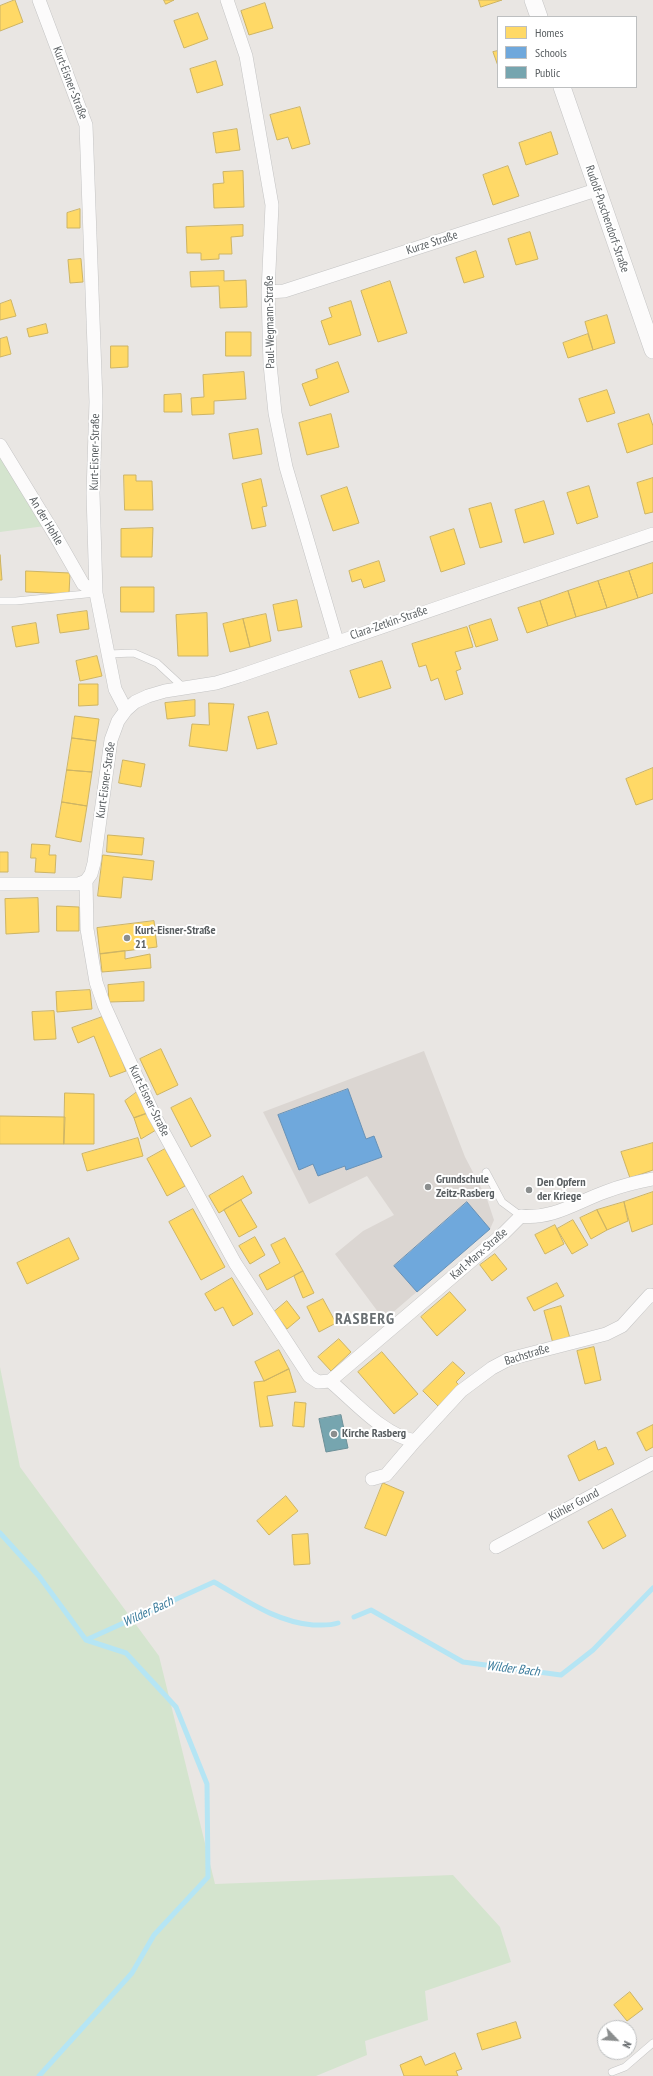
<!DOCTYPE html>
<meta charset="utf-8">
<style>
body{margin:0}
#map{position:relative;width:653px;height:2076px;overflow:hidden;background:#e9e6e3;font-family:"PT Sans Narrow",sans-serif}
canvas{display:block}
.legend{position:absolute;left:497px;top:16px;width:140px;height:72px;box-sizing:border-box;background:#fff;border:1px solid #bdbfc0;margin:0;padding:5px 7px;list-style:none;font-size:12px;color:#595e61}
.legend li{display:flex;align-items:center;gap:8px;height:20px}
.legend b{width:20px;border:1px solid #bdbfc0}
.north{position:absolute;left:597px;top:2020px;width:40px;height:40px;box-sizing:border-box;background:#fff;border:1px solid #bdbfc0;border-radius:50%;rotate:115deg;font-size:11px;font-weight:700;line-height:16px;text-align:center;color:#595e61}
.north::after{content:'';display:block;margin:auto;width:14px;height:18px;background:#8b8e8e;clip-path:polygon(50% 0,100% 100%,50% 72%,0 100%)}
</style>
<div id="map">
<canvas width="653" height="2076"></canvas>
<ul class="legend">
<li><b style="height:11px;background:#ffd966"></b>Homes</li>
<li><b style="height:11px;background:#6fa8dc"></b>Schools</li>
<li><b style="height:11px;background:#76a5af"></b>Public</li>
</ul>
<div class="north">N</div>
</div>
<script>
const c = document.querySelector('canvas').getContext('2d');
c.lineJoin = 'round';
function fill(path, color) { c.fillStyle = color; c.fill(path, 'evenodd'); }
function strokePath(path, color, width, dash) { c.strokeStyle = color; c.lineWidth = width; c.lineCap = dash ? 'butt' : 'round'; c.setLineDash(dash || []); c.stroke(path); }
function label(font, color, halo, rows, align = 'center') {
  c.font = font + ' "PT Sans Narrow",sans-serif'; c.lineWidth = 4; c.setLineDash([]); c.textBaseline = 'middle'; c.strokeStyle = halo; c.fillStyle = color; for (const [text, x, y, turn = 0] of rows) {
    c.save(); c.translate(x, y); c.rotate((+turn || 0) * Math.PI / 180); c.textAlign = isNaN(turn) ? turn : align; if (halo) c.strokeText(text, 0, 0); c.fillText(text, 0, 0); c.restore();
  }
}
const education = new Path2D(`
 M424 1051 465 1157 487 1199 494 1220 490 1229 384 1320 335 1254 363 1231 394 1215 367 1176 309 1204 263 1112Z`);
const green = new Path2D(`
 M0 456 45 526 0 532Z
 M0 1367 20 1467 159 1656 215 1884 453 1875 500 1927 511 1962 425 1991 428 2020 365 2041 367 2055 316 2076H0Z`);
const homes = new Path2D(`
 M15 0 23 22 0 31V6Z
 M164 0H174L166 4Z
 M479 0H502L481 7Z
 M265 3 273 28 249 35 241 11Z
 M198 13 208 39 184 48 174 21Z
 M498 51V66L493 52Z
 M216 61 223 85 197 93 190 69Z
 M300 107 310 144 292 149 288 137 277 140 270 115Z
 M237 129 240 150 216 153 213 133Z
 M551 132 558 154 526 165 519 143Z
 M508 166 519 196 493 205 483 175Z
 M243 171 244 207 214 208 213 184 224 183 223 172Z
 M80 209V228H67V213Z
 M243 225V236L231 237 232 254H219V259L201 260V253H187L186 227Z
 M530 232 538 259 516 265 508 239Z
 M476 251 484 277 464 283 456 258Z
 M81 259 83 282 70 283 68 260Z
 M224 271V281L246 280 247 307 220 308 219 286 191 287 190 272Z
 M390 281 407 333 378 342 361 291Z
 M11 300 16 316 0 320V304Z
 M351 301 361 335 329 345 321 321 332 317 329 308Z
 M607 315 615 343 593 350 585 322Z
 M46 324 48 333 29 337 27 329Z
 M226 332H251V356H226Z
 M588 334 593 350 568 358 563 343Z
 M7 337 11 354 0 357V339Z
 M111 346H128V367L111 368Z
 M338 362 349 392 310 406 302 384 318 378 316 370Z
 M244 372 246 399 214 401V414L192 415 191 398 204 397 203 375Z
 M607 390 615 413 587 422 579 399Z
 M181 394 182 412H164V395Z
 M331 414 339 447 307 455 299 423Z
 M649 414 653 426V444L627 453 618 424Z
 M258 429 262 454 233 459 229 434Z
 M124 475H136V481H152L153 510H125Z
 M653 478V512L645 514 637 483Z
 M261 479 267 506 262 507 266 526 252 529 242 484Z
 M589 486 598 517 577 524 567 493Z
 M347 487 359 523 333 531 321 496Z
 M544 501 554 534 524 543 515 510Z
 M491 503 502 542 480 548 469 509Z
 M153 528 152 557H121V529Z
 M454 529 465 564 441 572 430 537Z
 M0 555 2 580H0Z
 M379 561 385 581 364 588 361 579 352 582 349 571Z
 M653 563V593L638 598 629 571Z
 M26 571 70 573 69 594 26 592Z
 M629 571 638 598 607 608 598 581Z
 M598 581 607 608 576 617 568 591Z
 M121 587H154V612H121Z
 M568 591 576 617 548 626 540 601Z
 M297 600 302 627 278 631 273 605Z
 M540 601 548 626 527 633 518 608Z
 M87 611 89 629 60 633 57 615Z
 M207 613 208 656H178L176 615Z
 M266 614 271 641 250 647 243 619Z
 M243 619 250 647 230 652 223 624Z
 M491 619 498 640 476 647 469 626Z
 M36 623 39 643 16 647 12 627Z
 M467 627 473 647 455 652 461 669 456 671 463 694 445 700 438 678 431 681 426 665 419 667 412 644Z
 M97 656 102 676 80 681 76 661Z
 M382 661 391 688 359 698 350 671Z
 M79 684H98V705L79 706Z
 M195 700V716L167 719 165 703Z
 M209 703 234 704 227 751 189 746 192 724 209 725Z
 M268 712 277 744 257 749 248 717Z
 M75 716 99 719 96 741 72 738Z
 M72 738 96 741 92 772 67 770Z
 M123 760 145 764 141 787 119 783Z
 M653 768V799L636 805 626 779Z
 M67 770 92 772 87 806 62 802Z
 M62 802 87 806 81 842 56 837Z
 M108 835 144 838 142 855 107 852Z
 M32 844 50 845 49 855H56L55 873 35 872 36 858H31Z
 M0 852H8V872H0Z
 M103 855 154 861 152 880 123 877 121 898 98 896Z
 M38 898 39 932 6 934 5 899Z
 M57 906 79 907V931H57Z
 M154 921 157 947 100 954 97 928Z
 M125 951V959L150 954 151 968 102 972 100 954Z
 M144 982V1001L109 1002 108 985Z
 M90 990 92 1009 57 1012 56 992Z
 M54 1011 56 1039 34 1040 32 1012Z
 M105 1016 126 1071 110 1077 94 1036 78 1043 72 1028Z
 M161 1049 178 1085 157 1095 140 1059Z
 M137 1092 148 1113 134 1118 125 1101Z
 M65 1093 94 1094V1144H64Z
 M191 1098 211 1136 191 1147 171 1108Z
 M148 1113 156 1130 141 1139 134 1118Z
 M0 1116 65 1117 64 1144H0Z
 M138 1138 143 1156 87 1171 82 1154Z
 M653 1143V1170L630 1178 621 1152Z
 M165 1149 185 1186 167 1196 147 1159Z
 M243 1176 252 1193 219 1213 209 1196Z
 M653 1192V1224L632 1232 624 1202Z
 M241 1200 257 1227 239 1237 224 1210Z
 M624 1202 628 1221 607 1230 597 1210Z
 M193 1209 225 1267 201 1280 169 1222Z
 M597 1210 607 1230 591 1239 580 1218Z
 M573 1220 588 1245 572 1254 557 1229Z
 M555 1225 564 1244 545 1254 535 1235Z
 M255 1237 265 1255 250 1264 239 1246Z
 M69 1238 79 1259 27 1284 17 1263Z
 M285 1238 303 1271 267 1290 259 1275 280 1263 271 1245Z
 M495 1254 507 1269 492 1281 480 1265Z
 M303 1271 314 1293 303 1298 294 1276Z
 M232 1278 253 1314 233 1326 223 1307 215 1311 205 1294Z
 M557 1283 564 1296 534 1311 527 1298Z
 M450 1292 466 1310 437 1336 421 1317Z
 M323 1299 336 1323 319 1332 307 1307Z
 M287 1301 300 1318 287 1329 274 1312Z
 M561 1306 571 1342 554 1347 544 1311Z
 M339 1339 351 1352 331 1371 318 1357Z
 M594 1347 601 1380 585 1384 577 1351Z
 M279 1350 289 1369 264 1381 255 1362Z
 M382 1352 418 1394 394 1414 358 1372Z
 M453 1362 465 1373 456 1382 459 1385 438 1406 423 1391Z
 M289 1369 296 1392 267 1396 273 1426 260 1427 254 1382 264 1381Z
 M295 1402 306 1403 304 1427 293 1426Z
 M653 1425V1447L646 1451 637 1433Z
 M595 1441 598 1450 606 1447 614 1464 579 1481 568 1456Z
 M383 1483 404 1492 386 1536 365 1528Z
 M286 1496 298 1511 269 1535 257 1521Z
 M612 1509 626 1536 603 1549 588 1522Z
 M308 1534 310 1564 294 1565 292 1535Z
 M630 1992 643 2009 627 2021 614 2005Z
 M516 2022 521 2038 482 2050 477 2034Z
 M455 2053 462 2069 456 2071 458 2076H404L400 2065 421 2056 425 2065Z`);
const schools = new Path2D(`
 M348 1089 366 1139 374 1136 382 1157 346 1170 345 1166 318 1176 313 1164 299 1170 278 1115Z
 M467 1202 490 1229 417 1292 394 1266Z`);
const public = new Path2D(`
 M341 1415 348 1448 326 1452 319 1419Z`);
const stream = new Path2D(`
 M0 1533 39 1576 86 1640
 M354 1617 371 1610 463 1662 561 1675 593 1650 653 1588
 M86 1640 214 1582C246 1600 276 1622 313 1625 322 1625 329 1626 338 1623
 M39 2076 132 1973 154 1935 208 1877 207 1784 176 1707 126 1653 86 1640`);
const service = new Path2D(`
 M0 601H16L96 593
 M108 654 134 653 157 663 184 688
 M486 1172 502 1202 521 1216
 M612 2072 625 2067 653 2043`);
const minor = new Path2D(`
 M39 0 86 125 96 402 93 493 96 593 115 689 126 710
 M227 0 246 56 272 205 268 292 270 364 275 413 286 467 337 641
 M268 292 284 291 596 190
 M0 445 55 535 83 584 96 593
 M0 884H78L86 881
 M330 1381 318 1382 309 1376 235 1263 154 1115 104 1005 96 982 87 929 86 881 91 874 94 863 111 740 118 721 126 710 135 702 148 696 165 691 216 683 239 676 653 534
 M330 1381C354 1401 383 1435 415 1441L461 1391 492 1368 509 1359 606 1334 622 1326 650 1295 653 1296
 M330 1381 504 1233 521 1216C552 1220 577 1202 605 1192 621 1186 637 1182 653 1179
 M372 1479 386 1475 415 1441
 M496 1547 653 1463`);
const tertiary = new Path2D(`
 M533 0 539 17
 M562 87 653 350`);
const markers = [
 [127,938,4,"#8b8e8e"],
 [428,1187,4,"#8b8e8e"],
 [529,1190,4,"#8b8e8e"],
 [334,1434,4,"#8b8e8e"]
];
const streetNames = [
 ["Kurt-Eisner-Straße",70,83,69],
 ["Rudolf-Puschendorf-Straße",607,219,71],
 ["Kurze Straße",432,243,-18],
 ["Paul-Wegmann-Straße",270,322,-91],
 ["Kurt-Eisner-Straße",95,452,-89],
 ["An der Hohle",46,521,59],
 ["Clara-Zetkin-Straße",389,623,-19],
 ["Kurt-Eisner-Straße",106,780,-82],
 ["Kurt-Eisner-Straße",149,1101,64],
 ["Karl-Marx-Straße",479,1254,-41],
 ["Bachstraße",527,1355,-17],
 ["Kühler Grund",574,1505,-28]
];
const poiNames = [
 ["Kurt-Eisner-Straße",135,931],
 ["21",135,945],
 ["Grundschule",436,1180],
 ["Zeitz-Rasberg",436,1194],
 ["Den Opfern",537,1183],
 ["der Kriege",537,1197],
 ["Kirche Rasberg",342,1434]
];
const waterNames = [
 ["Wilder Bach",148,1612,-25],
 ["Wilder Bach",513,1669,7]
];
const districtNames = [
 ["RASBERG",365,1319]
];
fill(education, '#dbd6d2');
fill(green, '#d4e4ce');
fill(homes, '#ffd966');
strokePath(homes, '#cdb464', 1);
fill(schools, '#6fa8dc');
strokePath(schools, '#6892b7', 1);
fill(public, '#76a5af');
strokePath(public, '#6d9098', 1);
strokePath(stream, '#b5e5f4', 5);
strokePath(service, '#c4c4c4', 8);
strokePath(minor, '#c4c4c4', 14);
strokePath(tertiary, '#c4c4c4', 18);
strokePath(service, '#fcfbfb', 7);
strokePath(minor, '#fcfbfb', 13);
strokePath(tertiary, '#fcfbfb', 17);
for (const [x, y, r, color] of markers) { const dot = new Path2D(); dot.arc(x, y, r, 0, 2 * Math.PI); c.fillStyle = color; c.fill(dot); strokePath(dot, '#fff', 1.5); }
label('12px', '#595e61', '#fff', streetNames);
label('bold 12px', '#595e61', '#fff', poiNames, 'left');
label('italic 13px', '#397a9b', '#fff', waterNames);
c.letterSpacing = '1px';
label('bold 16px', '#6a7073', '#fff', districtNames);
c.letterSpacing = '0px';
</script>
